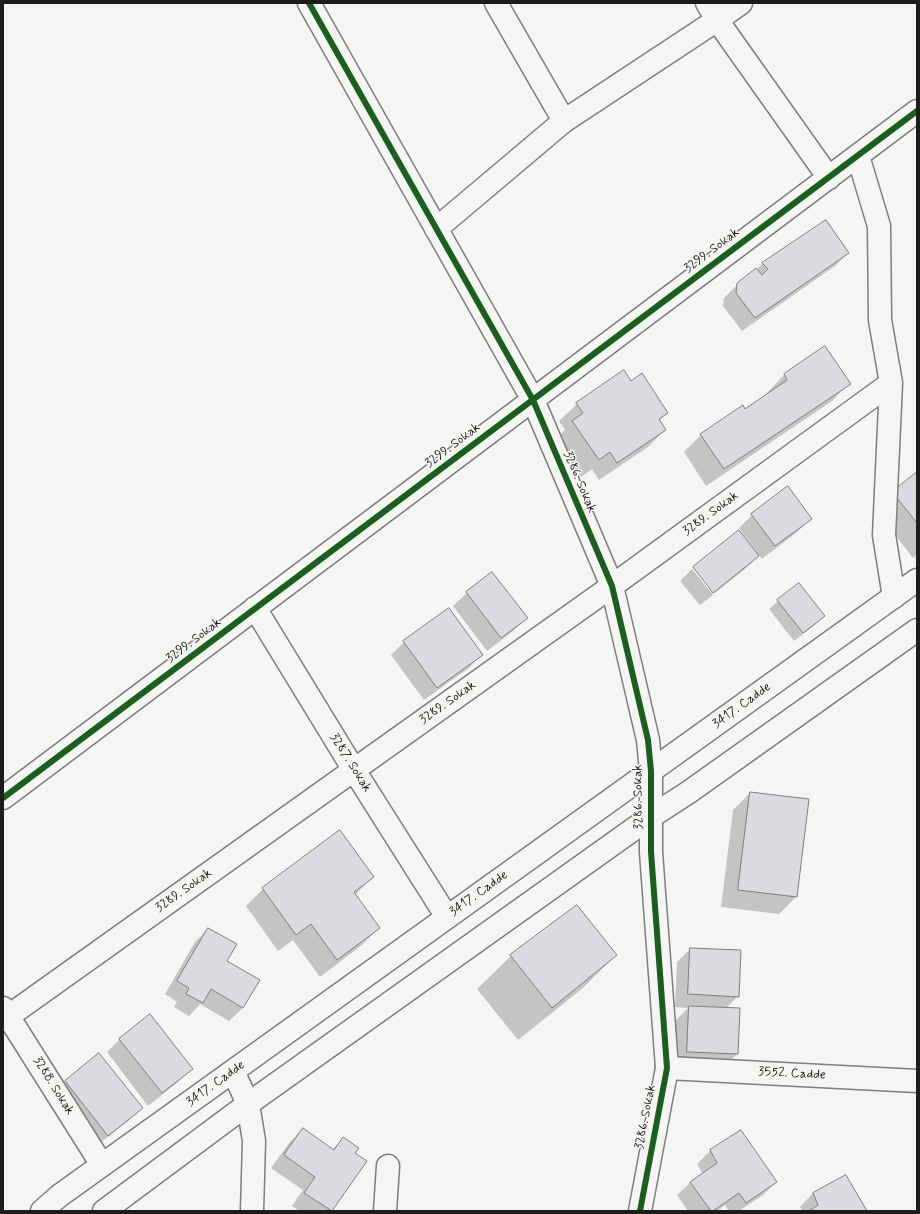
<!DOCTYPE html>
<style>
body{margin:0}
#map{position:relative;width:920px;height:1214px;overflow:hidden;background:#f5f5f3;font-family:Mynerve,sans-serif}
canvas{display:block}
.frame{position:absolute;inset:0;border:4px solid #1c1c1c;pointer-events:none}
</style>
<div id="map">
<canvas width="920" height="1214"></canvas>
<div class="frame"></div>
</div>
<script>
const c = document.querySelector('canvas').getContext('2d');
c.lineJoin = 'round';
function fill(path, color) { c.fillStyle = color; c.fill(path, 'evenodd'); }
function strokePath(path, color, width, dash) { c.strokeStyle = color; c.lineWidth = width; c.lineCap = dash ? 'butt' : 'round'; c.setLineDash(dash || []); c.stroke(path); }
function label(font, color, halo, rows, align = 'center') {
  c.font = font + ' Mynerve,sans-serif'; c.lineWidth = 3; c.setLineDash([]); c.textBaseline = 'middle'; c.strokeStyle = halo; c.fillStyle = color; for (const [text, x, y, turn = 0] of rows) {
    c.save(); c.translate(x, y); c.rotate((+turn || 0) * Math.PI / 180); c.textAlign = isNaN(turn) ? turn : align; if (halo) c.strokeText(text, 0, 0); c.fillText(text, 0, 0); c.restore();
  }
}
const shadow = new Path2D(`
 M848 253 835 266 742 331 723 306 724 298 738 284 756 270 763 263Z
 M825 348 849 383 832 401 706 486 684 452 701 435 745 410 768 394 767 393 784 375Z
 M631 382 667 412 659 421 665 430 648 447 599 480 592 469 581 477 556 439 565 430 559 421 577 404Z
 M917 473V555L913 558 876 510Z
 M752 515 811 519 797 532 762 559 759 555 745 569 715 593 693 568 738 532 757 555 758 554 739 528Z
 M692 569 713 595 700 605 680 581Z
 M467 593 526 618 513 631 487 651 453 606Z
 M778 601 823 616 815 625 794 641 769 609Z
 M404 642 482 654 469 668 424 700 391 655Z
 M750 793 796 897 779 914 721 907 733 810Z
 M373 877 355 895 379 928 362 945 320 977 293 940 278 951 246 906 263 889Z
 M576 906 616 955 583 988 518 1040 477 989 511 956Z
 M208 929 226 961 243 1008 229 1021 200 1004 189 1016 174 1007 177 1002 165 994 195 942Z
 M690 949 738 996 726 1008 737 1054 724 1067 674 1065 676 1020 688 1008 675 1007 677 962Z
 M120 1039 192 1069 178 1082 148 1106 107 1052Z
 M99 1054 142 1108 128 1121 94 1148 52 1095 65 1082Z
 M303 1129 332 1150 343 1138 354 1153 365 1161 330 1211H299L292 1206 303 1190 271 1168 290 1142Z
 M741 1131 776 1182 763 1195 739 1211H729L725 1205 717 1211H688L677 1195 691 1182 703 1174 697 1164 710 1151Z
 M813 1193 865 1211H802L800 1207Z`);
const building = new Path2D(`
 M826 220 849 253 755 318 736 293 737 283 756 268 762 275 768 269 762 263Z
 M825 346 851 384 724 469 700 434 743 405 745 409 787 380 784 374Z
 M624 370 631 381 642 373 668 413 659 419 666 430 617 463 610 452 599 460 572 421 583 413 576 403Z
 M917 472V523L892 492Z
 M788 486 812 519 775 546 751 514Z
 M739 530 759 556 713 593 693 567Z
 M492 572 528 618 501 638 466 592Z
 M799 583 825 616 803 633 777 600Z
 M449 608 483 655 437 688 403 641Z
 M750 792 809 799 797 897 738 890Z
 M340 830 374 877 354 892 380 928 337 960 311 924 296 935 262 888Z
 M577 905 617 955 552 1008 510 955Z
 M208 928 237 944 227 961 260 980 243 1008 211 989 203 1003 186 994 189 988 177 981Z
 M690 948 741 950 739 997 688 994Z
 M689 1006 740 1008 738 1054 687 1052Z
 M150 1014 193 1069 162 1093 119 1039Z
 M99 1053 143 1108 108 1136 65 1081Z
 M303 1128 334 1150 343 1137 359 1148 355 1153 367 1161 332 1211 304 1193 315 1177 284 1155Z
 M741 1130 777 1182 746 1203 739 1193 713 1211H711L690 1182 717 1163 710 1150Z
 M846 1175 867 1211H809L818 1205 813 1193Z`);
const street = new Path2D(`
 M309 3 533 400 612 586 648 740 651 771V852L667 1068 640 1211
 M496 3 564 121
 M707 3 717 20 829 178
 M858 156 879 226 880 320 891 383 884 535 894 597
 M436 229 564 121 717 20 741 3
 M255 608 354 770 447 917
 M3 798 917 111
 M3 1008 102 1165
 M3 1020 612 586 891 383
 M248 1104 254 1141 252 1211
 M385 1211 388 1166`);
const secondary = new Path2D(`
 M667 1068 917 1081
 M233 1071 248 1104
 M42 1211 59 1196 917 580
 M104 1211 248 1104 652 816 689 792 917 630`);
const cycleway = new Path2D(`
 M309 3 533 400 612 586 648 740 651 771V852L667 1068 640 1211
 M3 798 917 111`);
const streetNames = [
 ["3299. Sokak",712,251,-37],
 ["3299. Sokak",453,446,-37],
 ["3286. Sokak",579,482,67],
 ["3289. Sokak",711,514,-36],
 ["3299. Sokak",194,641,-37],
 ["3289. Sokak",448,703,-35],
 ["3417. Cadde",742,706,-36],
 ["3287. Sokak",350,763,58],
 ["3286. Sokak",639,797,-91],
 ["3289. Sokak",184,891,-35],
 ["3417. Cadde",479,894,-36],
 ["3552. Cadde",792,1074,3],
 ["3417. Cadde",216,1084,-36],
 ["3288. Sokak",53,1086,58],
 ["3286. Sokak",646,1117,-79]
];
fill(shadow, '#0003');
fill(building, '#ddd9e1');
strokePath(building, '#7e7e7d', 1);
strokePath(street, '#7e7e7d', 25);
strokePath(secondary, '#7e7e7d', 25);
strokePath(street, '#f5f5f3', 22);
strokePath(secondary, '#f5f5f3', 22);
strokePath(cycleway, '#1b5e20', 6);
label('13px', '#1c1c1c', '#f6f6f2', streetNames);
</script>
